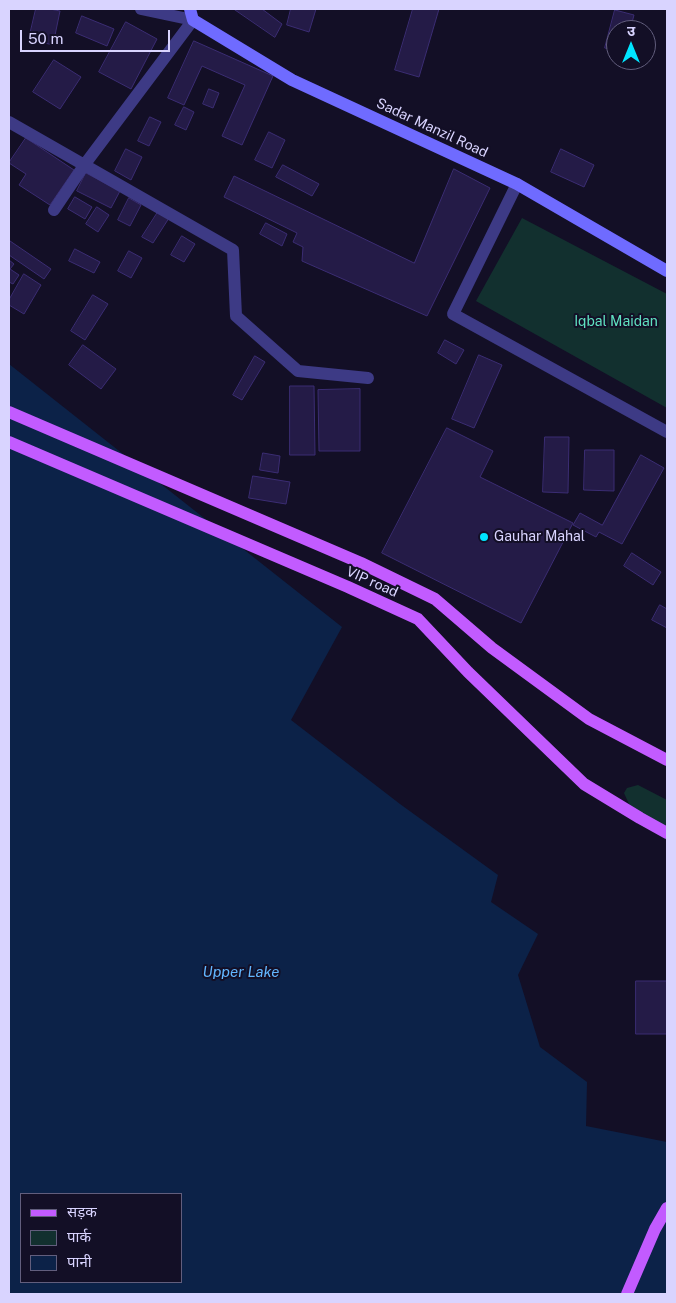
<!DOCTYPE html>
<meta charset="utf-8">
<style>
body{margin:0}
#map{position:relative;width:676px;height:1303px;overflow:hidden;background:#130f26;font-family:"Public Sans","Noto Sans Devanagari",sans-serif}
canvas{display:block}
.frame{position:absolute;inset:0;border:10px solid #d9d4ff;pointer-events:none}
.legend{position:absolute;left:20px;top:1193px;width:162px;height:90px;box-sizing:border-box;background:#130f26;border:1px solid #625e7d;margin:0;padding:6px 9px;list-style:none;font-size:15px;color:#d9d4ff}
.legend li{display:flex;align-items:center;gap:10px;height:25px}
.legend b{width:25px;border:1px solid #625e7d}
.north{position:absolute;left:606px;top:20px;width:50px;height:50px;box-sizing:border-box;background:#130f26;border:1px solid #625e7d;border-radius:50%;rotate:0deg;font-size:14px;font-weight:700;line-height:20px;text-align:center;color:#d9d4ff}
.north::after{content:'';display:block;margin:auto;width:18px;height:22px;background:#00e5ff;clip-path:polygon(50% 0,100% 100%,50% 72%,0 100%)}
.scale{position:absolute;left:20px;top:30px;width:150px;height:22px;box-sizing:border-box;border:2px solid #d9d4ff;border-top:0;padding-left:6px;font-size:15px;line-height:18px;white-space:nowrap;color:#d9d4ff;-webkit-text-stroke:4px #130f26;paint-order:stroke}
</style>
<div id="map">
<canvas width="676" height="1303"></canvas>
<div class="frame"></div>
<ul class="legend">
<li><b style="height:6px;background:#c25bff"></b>सड़क</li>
<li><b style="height:14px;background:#12302f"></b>पार्क</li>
<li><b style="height:14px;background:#0c2248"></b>पानी</li>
</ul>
<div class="north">उ</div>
<div class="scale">50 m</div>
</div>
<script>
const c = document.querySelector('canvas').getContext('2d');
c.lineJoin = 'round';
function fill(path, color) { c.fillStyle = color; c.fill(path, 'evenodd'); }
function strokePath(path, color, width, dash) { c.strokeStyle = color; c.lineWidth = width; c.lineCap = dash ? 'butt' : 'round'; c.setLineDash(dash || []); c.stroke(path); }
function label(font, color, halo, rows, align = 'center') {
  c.font = font + ' "Public Sans",sans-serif'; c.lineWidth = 4; c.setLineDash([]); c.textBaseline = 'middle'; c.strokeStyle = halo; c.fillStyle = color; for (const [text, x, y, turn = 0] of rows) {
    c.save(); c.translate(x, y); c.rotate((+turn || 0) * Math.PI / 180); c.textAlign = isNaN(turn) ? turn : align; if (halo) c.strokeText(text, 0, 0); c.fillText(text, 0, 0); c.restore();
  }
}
const green = new Path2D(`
 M522 218 667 294V408L476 301Z
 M638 785 667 800V841L629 804 624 793 627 788Z`);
const water = new Path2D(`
 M9 364 342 627 291 720 400 804 498 875 491 902 538 934 518 975 540 1047 587 1082 586 1126 667 1142V1294H9ZM21 1194H181V1282H21Z`);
const building = new Path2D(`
 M36 9H50L60 11 53 45 29 39Z
 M234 9H262L282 24 275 37Z
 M291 9H316L309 32 287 25Z
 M413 9H439L419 77 395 70Z
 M615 10 634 15 630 30H616V51L605 48Z
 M82 16 114 29 107 46 76 33Z
 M126 22 157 39 131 89 99 72Z
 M194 41 273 76 242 145 222 136 245 85 202 66 184 105 168 98Z
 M54 60 81 77 60 109 33 92Z
 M209 89 219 93 213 108 203 104Z
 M184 107 194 112 186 130 175 125Z
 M150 117 161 122 149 146 138 141Z
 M269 132 285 140 272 168 255 160Z
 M26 138 74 170 50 205 19 185 26 174 9 163Z
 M126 149 142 157 131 180 115 171Z
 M561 149 594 165 584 187 551 172Z
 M283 165 319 184 312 196 276 177Z
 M454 169 490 188 427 316 302 261 303 247 293 242 297 233 224 197 234 176 414 263Z
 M86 173 120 191 111 208 77 191Z
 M75 197 92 207 85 219 68 209Z
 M129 198 141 205 130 226 118 220Z
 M97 207 109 215 98 232 86 224Z
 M158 212 169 218 153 243 142 237Z
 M266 223 287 234 282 246 260 234Z
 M182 236 195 244 184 262 171 255Z
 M10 241 51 269 44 279 9 255Z
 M75 249 100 262 94 273 69 261Z
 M129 251 142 258 131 278 118 271Z
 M9 260 14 264 10 269 19 275 13 284 9 282Z
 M24 274 41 285 24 314 9 305V300Z
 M93 295 108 304 85 340 71 331Z
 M445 340 464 350 456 364 438 353Z
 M83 345 116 369 101 389 69 365Z
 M479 355 502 365 474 428 452 419Z
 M255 356 265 362 242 400 233 395Z
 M290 386H314L315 455H290Z
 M360 389V451H319L318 390Z
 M447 428 493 451 480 477 573 523 521 623 382 553Z
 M545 437H569L568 493 543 492Z
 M585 450H614V491L584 490Z
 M263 453 280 456 278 473 260 470Z
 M641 455 664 468 622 544 599 532 596 537 573 525 580 513 602 525Z
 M253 476 290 482 286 504 249 498Z
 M632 553 661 572 653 585 624 566Z
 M660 605 667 609V628L652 620Z
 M636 981H667V1034H636Z`);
const street = new Path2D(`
 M9 122 233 250 236 316 298 371 368 378
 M517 184 453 314 667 432
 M54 210 85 164 193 20 141 9`);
const secondary = new Path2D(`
 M190 9 193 20 292 80 517 184 667 271`);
const primary = new Path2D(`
 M9 412 361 563 435 599 492 648 589 719 667 760
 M9 442 348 587 418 619 468 672 584 784 640 818 667 833
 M627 1294 655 1229 667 1208`);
const markers = [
 [484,537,5,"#00e5ff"]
];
const streetNames = [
 ["Sadar Manzil Road",432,128,25],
 ["VIP road",372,582,24]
];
const parkNames = [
 ["Iqbal Maidan",616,322]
];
const poiNames = [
 ["Gauhar Mahal",494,537]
];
const waterNames = [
 ["Upper Lake",241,972]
];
fill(green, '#12302f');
fill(water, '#0c2248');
fill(building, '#241b47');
strokePath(building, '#3b2d73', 1);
strokePath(street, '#3d3a85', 12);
strokePath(secondary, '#6f6bff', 12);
strokePath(primary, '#c25bff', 12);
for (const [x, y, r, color] of markers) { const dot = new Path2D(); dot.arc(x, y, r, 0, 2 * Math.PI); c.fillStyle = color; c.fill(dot); strokePath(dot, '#130f26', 2); }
label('14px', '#d9d4ff', '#130f26', streetNames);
label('14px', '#5fe0c0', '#130f26', parkNames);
label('14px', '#d9d4ff', '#130f26', poiNames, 'left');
label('italic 15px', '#62b6ff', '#130f26', waterNames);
</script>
